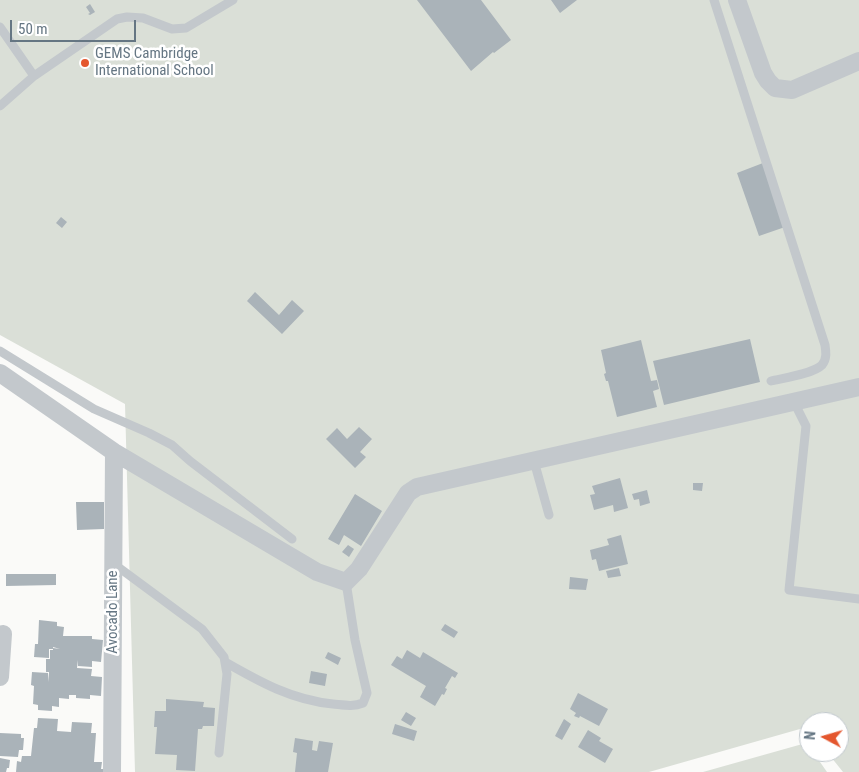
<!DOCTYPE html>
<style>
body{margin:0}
#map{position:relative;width:859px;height:772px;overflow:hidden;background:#fafaf8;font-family:"Roboto Condensed",sans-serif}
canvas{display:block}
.north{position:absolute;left:799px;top:712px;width:50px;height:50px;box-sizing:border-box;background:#fff;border:1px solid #c1c8cd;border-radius:50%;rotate:276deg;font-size:14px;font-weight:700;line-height:20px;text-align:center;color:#657683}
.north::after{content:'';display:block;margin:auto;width:18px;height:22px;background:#e4572e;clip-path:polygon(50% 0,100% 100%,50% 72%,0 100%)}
.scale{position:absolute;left:10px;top:20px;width:126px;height:22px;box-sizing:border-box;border:2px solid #657683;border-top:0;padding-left:6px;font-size:15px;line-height:18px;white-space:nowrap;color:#657683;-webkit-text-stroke:4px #fff;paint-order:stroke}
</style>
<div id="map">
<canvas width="859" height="772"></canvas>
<div class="north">N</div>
<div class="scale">50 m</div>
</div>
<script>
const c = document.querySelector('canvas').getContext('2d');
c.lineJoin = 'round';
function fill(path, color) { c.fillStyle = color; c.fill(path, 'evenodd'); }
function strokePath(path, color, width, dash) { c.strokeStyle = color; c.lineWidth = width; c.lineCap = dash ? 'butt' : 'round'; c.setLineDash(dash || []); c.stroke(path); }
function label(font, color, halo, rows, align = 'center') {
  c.font = font + ' "Roboto Condensed",sans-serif'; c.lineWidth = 5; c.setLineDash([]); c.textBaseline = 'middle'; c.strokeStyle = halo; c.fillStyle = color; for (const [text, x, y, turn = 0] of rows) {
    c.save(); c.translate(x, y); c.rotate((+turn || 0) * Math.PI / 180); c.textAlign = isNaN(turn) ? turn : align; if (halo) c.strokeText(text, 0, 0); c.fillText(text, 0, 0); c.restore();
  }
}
const green = new Path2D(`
 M0 0H859V772H843L827 752H839V722H809V729L807 727 649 772H135L125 404 0 335Z
 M806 743 809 747V752H813L827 772H703Z`);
const building = new Path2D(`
 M417 0H481L511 40 494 53 493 52 471 71Z
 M551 0H577L560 13Z
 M90 4 95 12 90 15 88 14 90 13 86 7Z
 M763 163 785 227 759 236 737 173Z
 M61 217 67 222 62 228 56 223Z
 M255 292 279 315 292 300 304 311 282 334 247 301Z
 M750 339 760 382 664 405 653 361Z
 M641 340 651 381 657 380 659 389 653 391 657 407 617 417 608 381H606L604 374 606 373 601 350Z
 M359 427 372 439 360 452 366 457 355 468 326 439 337 428 347 439Z
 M620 478 628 508 614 512 613 505 594 510 590 495 595 494 592 486Z
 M693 483H703L702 491 693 490Z
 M647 490 650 503 640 506 639 499 634 500 632 494Z
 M355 494 382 511 361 546 344 535 339 545 328 539Z
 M76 502H104V529L77 530Z
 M621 535 628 564 599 571 596 559 592 560 590 550 609 545 607 539Z
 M348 545 354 549 349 557 342 552Z
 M619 568 621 576 608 578 606 571Z
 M6 574H56V585L6 586Z
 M570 577 588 579 586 590 569 589Z
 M39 620 57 622V626L64 627 63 636H92V639L103 640 101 662 92 661V667L78 666V660L77 668 92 669 91 676 102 677 101 696 90 695V699L76 698V695H69V699L59 698V707L52 706V711L38 710V705L33 704 34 686 31 685 32 672 48 673 49 682V672H46V659H50V650H53V648L60 649 53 647V649H49V658L34 657 35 644H38Z
 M445 624 458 632 454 638 441 630Z
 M407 650 420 658 423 652 458 673 455 678 452 676 445 688 447 689 444 695 442 694 435 706 420 697 426 686 391 665 397 656 402 659Z
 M328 652 341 658 338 665 325 658Z
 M311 671 327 674 325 686 309 683Z
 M578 693 608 709 599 726 580 716 579 718 574 716 576 713 570 709Z
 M166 699 204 702 203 707 215 708 214 726H203L202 729H198L195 771 176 770 177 755 155 754 157 727H154L155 711H166Z
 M406 712 416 718 411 726 401 720Z
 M38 718 58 719 57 731 71 732 72 722 92 723 91 733H96L94 762H102L101 769H106V772H16L17 761 21 762 22 756H31L34 728H37Z
 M564 719 571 724 562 740 555 736Z
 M395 724 417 731 414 741 392 734Z
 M588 730 601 738 599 741 613 749 605 763 578 747Z
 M0 733 21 734V738H24L23 750H19L18 757 0 756Z
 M295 738 313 741 312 750 317 751 319 741 333 743 328 772H295L297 753 293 752Z
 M0 758 10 760 9 768H7L6 772H0Z`);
const service = new Path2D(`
 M714 0 825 345C826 352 827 359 822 365 813 374 783 378 771 381
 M0 27 34 76 117 19 127 17 143 18 172 29 186 28 233 0
 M0 106 34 76
 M0 351 94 409 149 433 172 445 190 461 292 539
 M794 402 806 426 789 590 859 599
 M534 461 549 515
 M114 564 202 629 224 657 227 674 219 753
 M225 662C260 682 292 700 333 704 344 705 353 707 363 703L367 693 355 640 346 582`);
const minor = new Path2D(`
 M737 0 763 73 768 81 775 88 792 90 859 61
 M0 373 114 452 317 572 346 582 359 569 408 493 417 487 859 387
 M0 677 3 634
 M112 772 114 452`);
const markers = [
 [85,63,5,"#e4572e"]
];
const poiNames = [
 ["GEMS Cambridge",95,54],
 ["International School",95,71]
];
const streetNames = [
 ["Avocado Lane",113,612,-90]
];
fill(green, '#dadfd7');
fill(building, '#aab3b9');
strokePath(service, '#c3c8cc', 9);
strokePath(minor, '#c3c8cc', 18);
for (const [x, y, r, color] of markers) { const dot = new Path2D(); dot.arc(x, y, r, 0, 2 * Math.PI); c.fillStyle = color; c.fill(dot); strokePath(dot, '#fff', 2); }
label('15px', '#657683', '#fff', poiNames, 'left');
label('15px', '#657683', '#fff', streetNames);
</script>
